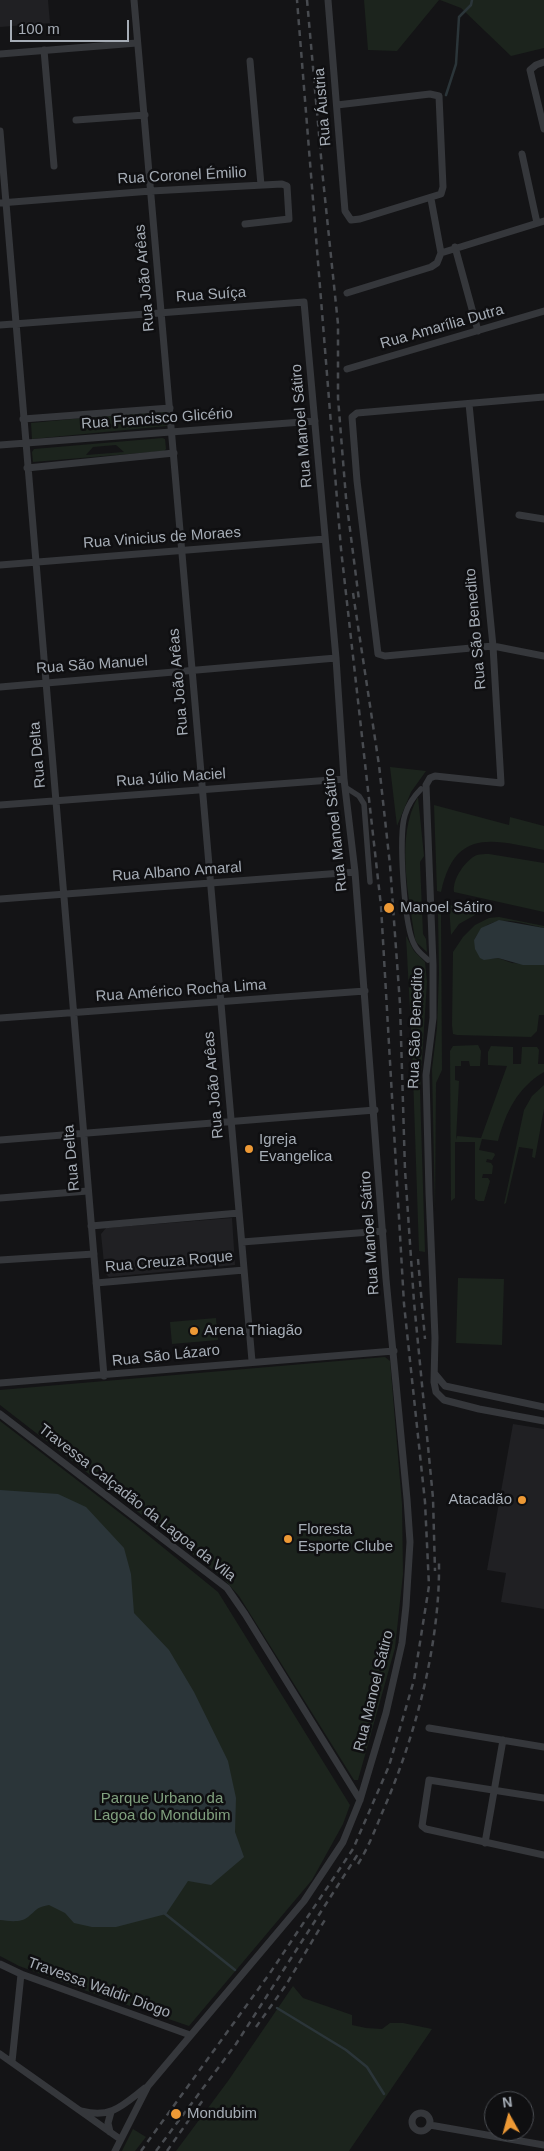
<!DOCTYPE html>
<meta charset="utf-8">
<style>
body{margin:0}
#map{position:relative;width:544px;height:2151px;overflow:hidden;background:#141416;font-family:Helvetica,sans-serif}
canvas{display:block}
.north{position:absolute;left:484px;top:2091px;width:50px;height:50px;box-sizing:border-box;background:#0f0f11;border:1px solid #4b4e53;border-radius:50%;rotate:353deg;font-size:14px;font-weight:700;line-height:20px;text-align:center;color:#a6adb6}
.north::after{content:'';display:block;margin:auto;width:18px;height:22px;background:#ed9935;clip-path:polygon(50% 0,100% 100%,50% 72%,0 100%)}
.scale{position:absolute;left:10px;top:20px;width:119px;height:22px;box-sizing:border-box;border:2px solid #a6adb6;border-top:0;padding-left:6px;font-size:15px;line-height:18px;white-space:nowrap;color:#a6adb6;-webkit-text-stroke:4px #0f0f11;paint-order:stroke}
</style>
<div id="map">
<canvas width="544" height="2151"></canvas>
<div class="north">N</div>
<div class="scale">100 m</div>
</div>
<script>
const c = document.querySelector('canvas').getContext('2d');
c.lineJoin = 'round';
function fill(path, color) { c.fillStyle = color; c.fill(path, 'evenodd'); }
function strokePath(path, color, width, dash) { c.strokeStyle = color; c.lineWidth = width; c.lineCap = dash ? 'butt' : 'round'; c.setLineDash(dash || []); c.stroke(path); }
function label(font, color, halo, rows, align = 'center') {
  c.font = font + ' Helvetica,sans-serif'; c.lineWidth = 5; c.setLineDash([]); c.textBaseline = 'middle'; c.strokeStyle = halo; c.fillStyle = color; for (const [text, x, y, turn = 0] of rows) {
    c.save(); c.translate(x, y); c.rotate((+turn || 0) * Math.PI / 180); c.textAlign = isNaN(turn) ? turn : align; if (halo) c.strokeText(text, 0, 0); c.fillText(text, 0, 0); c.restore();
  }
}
const built = new Path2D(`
 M0 0H48L50 23 0 27Z
 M232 1218 235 1265 109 1277 105 1273 101 1234 106 1228Z
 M513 1424 544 1429V1609L501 1602 506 1573 487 1570Z`);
const green = new Path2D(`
 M364 0H439L397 51 368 50Z
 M440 0H544V48L511 56 461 8Z
 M165 410 167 426 32 439 31 423Z
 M162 438 165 439 166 449 164 451 33 462 32 452 34 449ZM116 445 124 452 86 455 93 447Z
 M390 767 426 771 411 792 397 826Z
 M418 797 424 856 420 862 423 934 426 939 427 952 417 943 415 939C409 896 395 837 418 797Z
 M434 805 509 825 510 817 544 826V850C493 840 455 827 441 892L437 891Z
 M489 854 544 863V912L454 892C452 880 465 860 477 855 480 854 485 854 489 854Z
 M449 905 482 911 459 924 451 935Z
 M438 911 441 912 442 1070 436 1083 435 1211 432 1069 437 1028 439 974Z
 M499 917 544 926V928C518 923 490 910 474 940L489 959 498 958 512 963 544 965V1015H539L537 1031 531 1037 457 1035 453 1034 452 1025 453 952 463 937 475 925 489 918Z
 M406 936 414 951 425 962 427 982 420 1090 425 1252 419 1251 412 1046Z
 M478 1045 481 1051 480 1066H470L469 1061H461V1066H455V1080L459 1081 456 1140 457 1136 481 1138 507 1066 488 1065V1052L491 1046 513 1047V1064H521L522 1047H537L539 1050 538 1064H544V1072C517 1088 506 1112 498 1141L482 1139 479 1150 494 1153 495 1155 492 1160 487 1159 486 1162 491 1163 493 1166 492 1174H483L482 1178H488L490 1181 484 1201H478L475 1199V1142H455V1198L451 1201 450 1051 453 1046Z
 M544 1085V1109L535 1158 532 1157 533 1149 519 1147 506 1203 504 1204 524 1110 532 1096Z
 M458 1278 504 1279 502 1345 456 1343Z
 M216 1318 218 1340 172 1344 170 1322Z
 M385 1357 390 1361 402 1504 403 1574 395 1648 358 1780H354L239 1596 222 1577 0 1405V1390Z
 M0 1421 133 1523 218 1592 350 1805 343 1824 312 1880 189 2026 95 1994 19 1966 0 1956Z
 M293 1986 303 1998 352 2015V2025L366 2028 382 2029 390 2023H403L432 2029 349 2151H176L228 2081Z
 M133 2129 146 2137 135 2151H122Z`);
const water = new Path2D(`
 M499 920 544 928V965H523L498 958 484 960 480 958 475 949 474 940 481 928Z
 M0 1490 58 1494 86 1507 124 1548 131 1574 134 1613 169 1650 194 1692 228 1761 236 1798 235 1832 244 1857 211 1885 188 1881 166 1914 116 1927H92L74 1923 65 1913 49 1905C35 1908 38 1909 28 1917 21 1923 9 1921 0 1920Z`);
const stream = new Path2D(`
 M446 95 456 64 459 17 471 5 472 0
 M164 1913 235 1970
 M277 2008 346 2050 367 2067 384 2094`);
const pedestrian = new Path2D(`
 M345 787 359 796 364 804 370 882
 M421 789C414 796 408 805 405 815 398 835 404 928 415 946 418 952 424 956 428 960`);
const minor = new Path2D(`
 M134 0 252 1361
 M328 0 345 211 351 220 360 219 441 194 443 187 439 96 430 94 337 105
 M44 50 54 166
 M0 54 137 43
 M250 61 261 185
 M544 62 536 65 530 70 544 129
 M76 120 145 115
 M0 131 104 1376
 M522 154 537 223
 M431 199 441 253
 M0 203 151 191 282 184 287 186 289 219 245 224
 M455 247 478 331
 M347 293 431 267 437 263 441 253 544 221
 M0 325 304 302 336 658 344 779 355 872 386 1279 407 1499 410 1542 406 1606 402 1643 386 1713 360 1800 343 1842 304 1901 148 2086 115 2151
 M347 369 544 311
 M544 397 357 413 352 417 357 481 378 654 385 656 493 646 544 656
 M469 404 493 646 501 783 435 776 430 778 426 785 433 965V1018L426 1075 429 1193 435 1338 434 1382 436 1392 444 1400 479 1409 544 1421
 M23 419 170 408
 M0 445 315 421
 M27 468 174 453
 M519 515 544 519
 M0 565 325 539
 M0 687 336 658
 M0 805 344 779
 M0 899 355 872
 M0 1018 365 991
 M0 1140 375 1110
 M0 1198 88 1191
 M91 1226 239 1213
 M242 1242 383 1231
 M0 1260 94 1254
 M96 1283 244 1270
 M435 1374 445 1386 544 1407
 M0 1383 394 1351
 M0 1414 227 1588 245 1614 360 1800
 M429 1728 544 1747
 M544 1798 429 1780 422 1826 426 1829 544 1855
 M485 1843 503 1740
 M0 1964 21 1974 190 2035
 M0 2054 120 2139
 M12 2062 21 1974
 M82 2111C111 2119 123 2105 145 2088
 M412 2122a9 9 0 1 1 18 0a9 9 0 1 1-18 0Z
 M430 2125 544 2145
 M110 2132 108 2123 111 2112`);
const rail = new Path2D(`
 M307 0 323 179 338 324V398L346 498 359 600
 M353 593 379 765 390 865 400 1004 405 1170 414 1302 433 1498 435 1571
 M418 1259 425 1339
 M358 1864C368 1848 375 1830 382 1813 415 1738 440 1645 439 1563
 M256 2027 286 1985 326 1918
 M141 2151 270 1973 353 1849 389 1766 414 1680 429 1586 425 1502 404 1304 381 906 341 549 297 0
 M156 2151 236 2044 358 1854
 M167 2151 203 2100`);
const markers = [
 [389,908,6,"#ed9935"],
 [249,1149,5,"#ed9935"],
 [194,1331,5,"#ed9935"],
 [522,1500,5,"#ed9935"],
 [288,1539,5,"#ed9935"],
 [176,2114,6,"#ed9935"]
];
const streetNames = [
 ["Rua Áustria",323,107,-95],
 ["Rua Coronel Émilio",182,176,-3],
 ["Rua João Arêas",145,278,-95],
 ["Rua Suíça",211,295,-4],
 ["Rua Amarília Dutra",442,327,-16],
 ["Rua Francisco Glicério",157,419,-4],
 ["Rua Manoel Sátiro",302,426,-95],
 ["Rua Vinicius de Moraes",162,538,-4],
 ["Rua São Benedito",476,629,-95],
 ["Rua São Manuel",92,665,-4],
 ["Rua João Arêas",179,682,-95],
 ["Rua Delta",38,755,-95],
 ["Rua Júlio Maciel",171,778,-4],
 ["Rua Manoel Sátiro",336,830,-96],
 ["Rua Albano Amaral",177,872,-4],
 ["Rua Américo Rocha Lima",181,991,-4],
 ["Rua São Benedito",416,1028,-88],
 ["Rua João Arêas",214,1085,-95],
 ["Rua Delta",72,1158,-95],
 ["Rua Manoel Sátiro",370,1233,-94],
 ["Rua Creuza Roque",169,1262,-5],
 ["Rua São Lázaro",166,1356,-6],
 ["Travessa Calçadão da Lagoa da Vila",137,1503,38],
 ["Rua Manoel Sátiro",374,1691,-76],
 ["Travessa Waldir Diogo",99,1988,20]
];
const poiNames = [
 ["Manoel Sátiro",400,908],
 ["Igreja",259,1140],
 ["Evangelica",259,1157],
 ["Arena Thiagão",204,1331],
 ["Atacadão",512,1500,"right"],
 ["Floresta",298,1530],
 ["Esporte Clube",298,1547],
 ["Mondubim",187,2114]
];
const parkNames = [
 ["Parque Urbano da",162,1799],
 ["Lagoa do Mondubim",162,1816]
];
fill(built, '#202023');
fill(green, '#1c241d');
fill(water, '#2b3539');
strokePath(stream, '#2b3539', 2.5);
strokePath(pedestrian, '#35373b', 5.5);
strokePath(minor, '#35373b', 7);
strokePath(rail, '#484b50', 2.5, [6, 5]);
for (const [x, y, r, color] of markers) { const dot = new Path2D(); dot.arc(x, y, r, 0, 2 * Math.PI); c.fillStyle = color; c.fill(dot); strokePath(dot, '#0f0f11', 2); }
label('15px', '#a6adb6', '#0f0f11', streetNames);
label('15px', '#a6adb6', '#0f0f11', poiNames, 'left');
label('15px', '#80a07e', '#0f0f11', parkNames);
</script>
